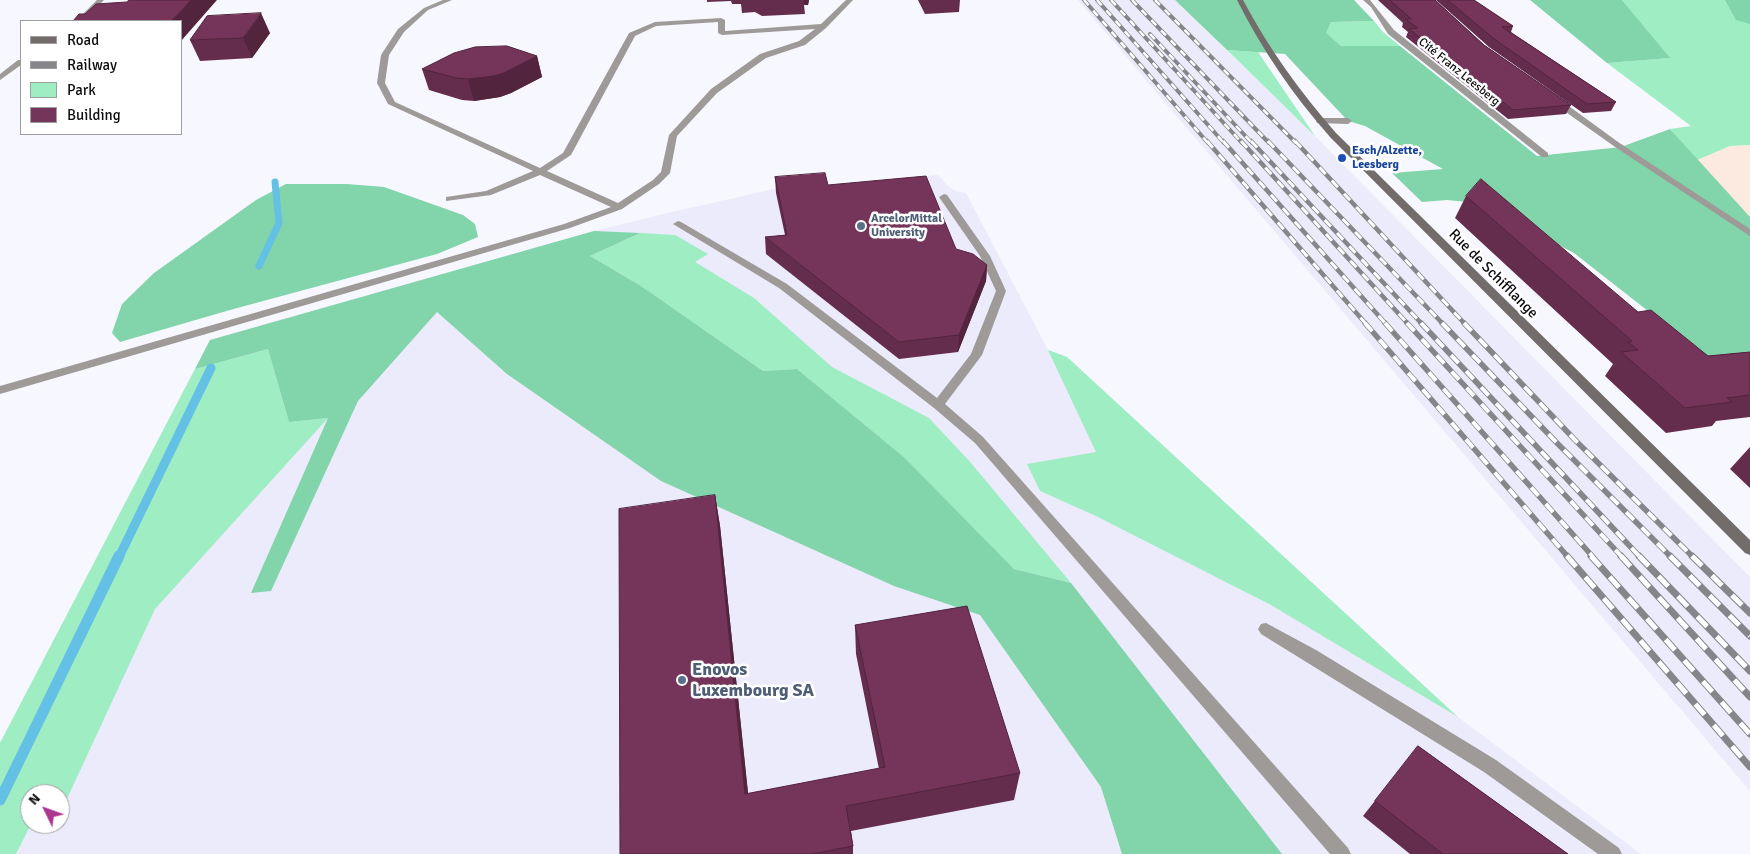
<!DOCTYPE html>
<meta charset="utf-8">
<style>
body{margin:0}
#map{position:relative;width:1750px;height:854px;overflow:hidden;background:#f7f7ff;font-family:Signika,sans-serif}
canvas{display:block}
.legend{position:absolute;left:20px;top:20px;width:162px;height:115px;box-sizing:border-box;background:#fff;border:1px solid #9e9e9f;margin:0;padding:6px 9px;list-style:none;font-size:15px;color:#0d0d10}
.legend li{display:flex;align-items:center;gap:10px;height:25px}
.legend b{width:25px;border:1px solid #9e9e9f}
.north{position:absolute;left:20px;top:784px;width:50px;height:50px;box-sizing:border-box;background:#fff;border:1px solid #9e9e9f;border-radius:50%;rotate:312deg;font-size:14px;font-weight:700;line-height:20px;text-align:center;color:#0d0d10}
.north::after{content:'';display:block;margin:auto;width:18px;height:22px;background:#ac3790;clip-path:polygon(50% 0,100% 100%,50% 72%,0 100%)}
</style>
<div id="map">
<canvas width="1750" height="854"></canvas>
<ul class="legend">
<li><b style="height:6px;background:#726d6a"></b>Road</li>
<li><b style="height:6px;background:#85858a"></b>Railway</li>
<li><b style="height:14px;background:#9eedc3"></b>Park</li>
<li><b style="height:14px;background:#753459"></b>Building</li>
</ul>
<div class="north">N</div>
</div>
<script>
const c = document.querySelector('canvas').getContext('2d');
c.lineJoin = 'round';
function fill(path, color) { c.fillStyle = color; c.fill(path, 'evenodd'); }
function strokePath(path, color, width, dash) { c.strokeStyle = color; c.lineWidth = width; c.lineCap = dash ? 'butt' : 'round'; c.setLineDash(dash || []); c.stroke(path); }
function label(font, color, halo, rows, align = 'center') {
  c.font = font + ' Signika,sans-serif'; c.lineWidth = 5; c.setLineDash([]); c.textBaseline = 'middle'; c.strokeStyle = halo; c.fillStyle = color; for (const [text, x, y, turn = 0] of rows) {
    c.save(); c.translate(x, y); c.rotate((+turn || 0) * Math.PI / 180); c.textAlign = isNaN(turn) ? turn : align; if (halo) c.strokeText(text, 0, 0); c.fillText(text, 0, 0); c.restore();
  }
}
const built = new Path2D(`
 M1078 0H1175L1315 136 1750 577V791Z
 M938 175 948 186 955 191 966 193 1048 350 1067 357 1458 717 1641 854H0V743L210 340 594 231 672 212 774 189ZM30 794H60V824H30Z`);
const industrial = new Path2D(`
 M1750 145V217L1697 160 1730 146Z`);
const green = new Path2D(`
 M1622 0H1750V145L1730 146 1697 160 1670 129 1691 126 1607 63 1669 58Z
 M1374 21 1383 32 1400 46H1341L1325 33 1331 22Z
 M1227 50 1258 52 1315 136Z
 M640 233 675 235 708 254 695 262 754 298 832 367 929 418 971 463 1071 583 1014 569 905 458 797 369 763 371 641 286 590 256Z
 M268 349 289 422 328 418 155 609 65 803H60V794H30L31 824 16 854H0V743L195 369Z
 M1048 350 1067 357 1458 717 1271 605 1094 515 1040 491 1027 464 1096 452Z`);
const forest = new Path2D(`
 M1175 0H1354L1374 21 1331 22 1326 33 1341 46H1400L1537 156 1621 147 1670 129 1750 217V383L1731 376 1574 253 1479 203 1447 200 1422 202 1392 173 1443 169 1365 126 1348 121 1285 54 1227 50Z
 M1530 0H1622L1670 58 1607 63Z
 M1725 0H1750V24L1736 20Z
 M286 184H347L384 187 463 215 475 224 478 237 437 254 230 310 120 342 112 333 122 304 154 273 256 200Z
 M594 231 640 233 590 256 641 286 763 371 797 369 905 458 1014 569 1071 583 1282 854H1122L1101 787 980 615 894 586 661 481 507 374 437 312 358 401 271 591 251 593 328 418 289 422 268 349 195 369 210 340Z`);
const streamFar2 = new Path2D(`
 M259 266 279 223 275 182`);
const streamFar1 = new Path2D(`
 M119 557 211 368`);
const stream = new Path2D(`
 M0 800 119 556`);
const lane = new Path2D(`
 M97 0H104L83 21H76Z
 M443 0H452L428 10 404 32 389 55 385 83 395 102 540 168 563 153 629 33 655 22 721 18 725 20V31L821 24 846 0H853L826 28 805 45 766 58 717 93 677 136 670 173 659 184 622 209 570 228 0 394V386L564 224 611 207 540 175 491 195 446 201V197L486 191 533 171 388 104 377 83 381 55 398 29 424 8ZM718 22V33L722 35 815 29 799 41 760 54 711 89 669 135 661 172 653 180 618 203 547 171 571 155 635 36 656 26Z
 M18 60H21V65L0 80V74Z
 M1320 118H1348L1352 121 1348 124 1317 123 1316 121Z
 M1621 144 1750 229V236L1618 149 1617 147Z
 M944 194 947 195 990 256 1006 291 982 355 945 404 983 437 1348 848 1351 854H1330L975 443 934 408 779 288 673 224 678 221 681 222 787 284 937 398 971 354 996 291 980 256 939 197Z
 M1266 623 1316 650 1496 760 1619 848 1622 854H1598L1484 772 1261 634 1258 629 1261 624Z`);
const street = new Path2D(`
 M1363 0H1370L1394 30 1548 153V157H1542L1388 34 1371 7Z
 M1553 99H1559L1625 147 1618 149 1553 103Z`);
const secondary = new Path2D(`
 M1237 0H1243C1269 49 1300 92 1336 133L1750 540V555L1745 553 1330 137C1293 95 1262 50 1237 0Z`);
const railFar3 = new Path2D(`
 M1084 0 1208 143
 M1097 0 1224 143
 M1111 0 1242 143
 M1132 0 1269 143
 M1155 0 1296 143
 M1150 34 1252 143`);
const railFar2 = new Path2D(`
 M1207 141 1366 324
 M1223 141 1386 324
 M1241 141 1408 324
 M1251 141 1422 324
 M1268 141 1443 324
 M1295 141 1465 324`);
const railFar1 = new Path2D(`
 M1365 323 1568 557
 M1385 323 1593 557
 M1407 323 1622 557
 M1421 323 1640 557
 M1442 323 1557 443 1671 557
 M1464 323 1576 441 1693 557`);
const rail = new Path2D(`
 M1567 556 1750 767
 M1591 556 1750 734
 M1621 556 1750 697
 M1639 556 1750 671
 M1670 556 1750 636
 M1692 556 1750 613`);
const wall = new Path2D(`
 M707 0H809L808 5H804L805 14 762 16 755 12 742 13 741 4H732L731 1 707 2Z
 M918 0H960L959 12 925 14Z
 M1378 0H1435L1484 45 1571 105 1566 114 1508 119 1406 37 1408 32 1402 27 1403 23Z
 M1436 0H1474L1513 26 1511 32 1616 102 1611 111 1583 113 1489 47Z
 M270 33 252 58 200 61 190 40Z
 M537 56 542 77 511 93 500 97 474 101 462 100 429 90 422 69Z
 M775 177 828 185 987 265 986 281 958 352 899 359 766 254 765 237 785 235 776 193Z
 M1466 196 1638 312 1708 356 1750 352V417L1716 421 1712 426 1666 433 1605 376 1613 364 1455 218Z
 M1750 447V488L1730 469Z
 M715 495 720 526 748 794 879 769 856 654 855 625 1020 773 1014 800 851 831 853 846V854H620Z
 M1418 746 1568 854H1410L1363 816Z`);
const shadedWall = new Path2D(`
 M191 0H217L181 41V21H171Z
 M804 0H809L808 5H804Z
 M261 13 270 33 252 58 243 38Z
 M537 56 542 77 511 93 500 97 474 101 468 79Z
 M987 265 986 281 958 352 959 335Z
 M715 495 720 526 751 821 745 794Z`);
const building = new Path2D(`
 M129 0H191L171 21H73L79 14H85L96 4 127 2Z
 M1390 0H1435L1484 45 1571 105 1513 110 1409 29 1418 28 1405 19H1411Z
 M1448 0H1474L1513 26 1502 27 1616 102 1587 104 1493 38Z
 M261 13 243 38 190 40 207 16Z
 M507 46 537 56 506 72 494 76 468 79 456 78 422 69 454 53 475 47Z
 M825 173 828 185 926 176 956 249 973 254 987 265 959 335 899 342 765 237 787 235 775 177Z
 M1481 179 1638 312 1651 310 1708 356 1750 352V395L1727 398 1732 402 1685 408 1621 352 1638 350 1628 342 1632 341 1466 196Z
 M715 495 745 794 885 767 855 625 967 606 1020 773 846 806 853 846 812 854H620L619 509Z
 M1418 746 1568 854H1443L1375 801Z`);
const markers = [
 [1342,158,5,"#1a4fb4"],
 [861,226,5,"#5c6f8a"],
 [682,680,5,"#5c6f8a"]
];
const farStreetnames = [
 ["Cité Franz Leesberg",1459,72,39]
];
const farTransitnames = [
 ["Esch/Alzette,",1352,151],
 ["Leesberg",1352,165]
];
const farServicenames = [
 ["ArcelorMittal",871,219],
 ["University",871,233]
];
const streetNames = [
 ["Rue de Schifflange",1493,274,45]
];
const nearServicenames = [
 ["Enovos",692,670],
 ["Luxembourg SA",692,691]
];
fill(built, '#ebebfb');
fill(industrial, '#fce9e0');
fill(green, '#9eedc3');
fill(forest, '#82d4aa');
strokePath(streamFar2, '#64c0e4', 7);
strokePath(streamFar1, '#64c0e4', 9);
strokePath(stream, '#64c0e4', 11);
fill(lane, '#9d9a97');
fill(street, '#9d9a97');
fill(secondary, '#726d6a');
strokePath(railFar3, '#85858a', 4);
strokePath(railFar2, '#85858a', 4.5);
strokePath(railFar1, '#85858a', 5.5);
strokePath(rail, '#85858a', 7);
strokePath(railFar3, '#fff', 2.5, [7]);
strokePath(railFar2, '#fff', 3, [9]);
strokePath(railFar1, '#fff', 4, [11]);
strokePath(rail, '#fff', 5, [14]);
fill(wall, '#652d4d');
fill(shadedWall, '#52243e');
fill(building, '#753459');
strokePath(building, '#52243e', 1);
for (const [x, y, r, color] of markers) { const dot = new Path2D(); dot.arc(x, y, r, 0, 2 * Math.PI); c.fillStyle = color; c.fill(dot); strokePath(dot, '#fff', 2); }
label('12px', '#0d0d10', '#fff', farStreetnames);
label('bold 12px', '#164399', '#fff', farTransitnames, 'left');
label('bold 12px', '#4e5e75', '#fff', farServicenames, 'left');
label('15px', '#0d0d10', '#fff', streetNames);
label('bold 18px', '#4e5e75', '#fff', nearServicenames, 'left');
</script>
